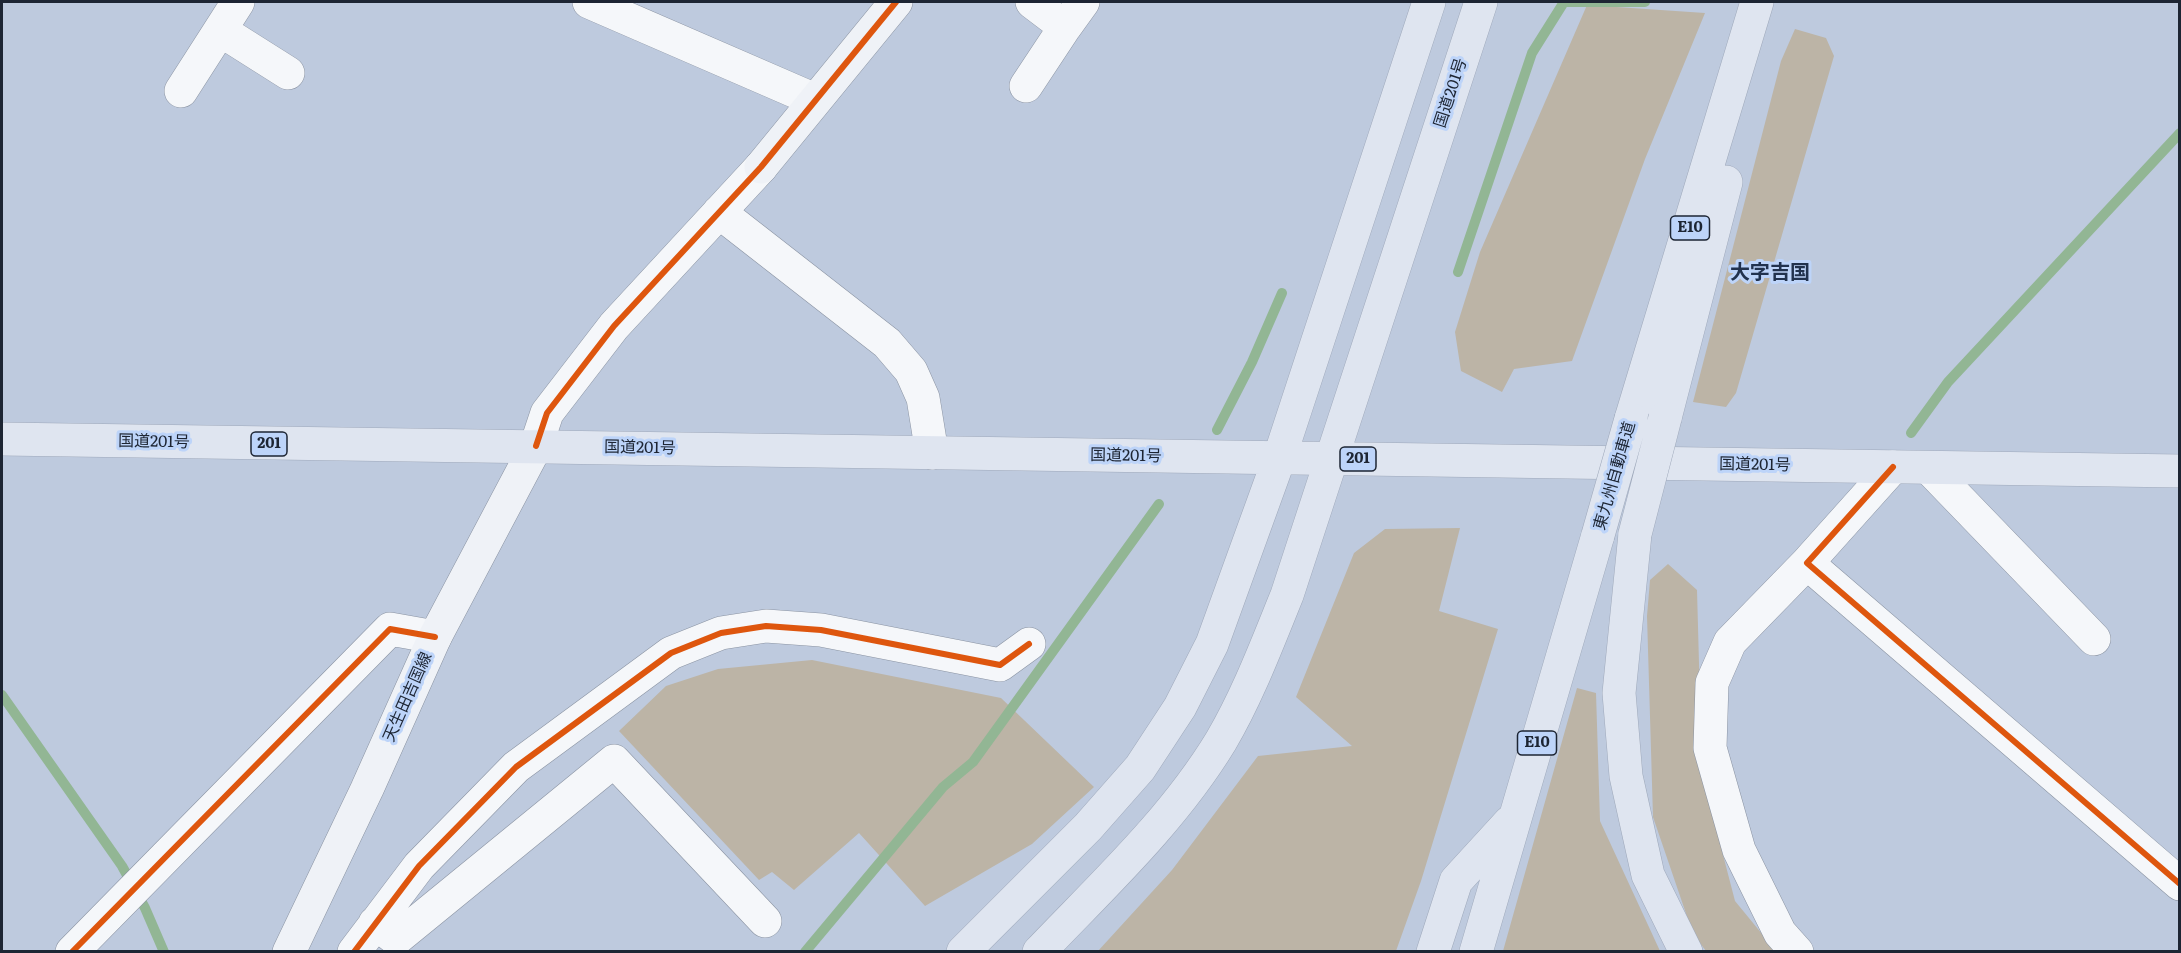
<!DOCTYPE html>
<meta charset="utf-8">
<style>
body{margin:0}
#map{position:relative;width:2181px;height:953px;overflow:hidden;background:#becade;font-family:Literata,serif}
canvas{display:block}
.frame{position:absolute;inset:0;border:3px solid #1d2533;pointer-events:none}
</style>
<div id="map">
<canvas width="2181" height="953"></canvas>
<div class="frame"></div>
</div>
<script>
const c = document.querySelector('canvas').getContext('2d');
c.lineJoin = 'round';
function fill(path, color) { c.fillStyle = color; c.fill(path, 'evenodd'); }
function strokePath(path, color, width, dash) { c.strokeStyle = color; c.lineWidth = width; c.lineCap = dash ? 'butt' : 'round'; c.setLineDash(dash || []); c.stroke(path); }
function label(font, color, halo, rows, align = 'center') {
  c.font = font + ' Literata,"Noto Sans JP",serif'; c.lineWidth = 6; c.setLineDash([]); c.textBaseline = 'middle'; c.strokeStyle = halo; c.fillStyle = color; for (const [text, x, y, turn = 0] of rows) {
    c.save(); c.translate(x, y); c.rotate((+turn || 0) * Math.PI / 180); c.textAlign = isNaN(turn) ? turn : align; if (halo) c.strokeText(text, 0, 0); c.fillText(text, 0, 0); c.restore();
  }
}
const green = new Path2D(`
 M1587 5 1705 13 1645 159 1572 361 1514 369 1502 392 1461 371 1455 332 1480 252Z
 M1795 29 1826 38 1834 56 1736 393 1726 407 1693 402 1781 61Z
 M1460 528 1439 611 1498 629 1421 881 1396 951H1098L1172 870 1258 756 1352 746 1296 697 1354 553 1385 529Z
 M1668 564 1697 590 1702 774 1735 901 1776 951H1706L1693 934 1653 817 1647 616 1650 580Z
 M812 660 1001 698 1094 787 1032 844 925 906 859 833 794 890 772 872 759 880 619 731 666 686 718 669Z
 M1577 688 1596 693 1600 821 1660 951H1503Z`);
const stream = new Path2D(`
 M1458 272 1532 53 1564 2H1645
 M1217 430 1252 362 1282 293
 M1911 433 1948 382 2180 133
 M2 695 122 866 145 908 164 952
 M805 952 943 787 973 762 1159 504`);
const street = new Path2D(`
 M589 2 815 100
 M1032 2 1065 27 1083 2
 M220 30 288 73
 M1026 86 1065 27
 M181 91 238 2
 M719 212 887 343 911 371 923 398 932 453
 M536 446 547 413 614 326 761 167
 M1893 467 1807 563 2180 884
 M1929 468 2094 639
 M375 923 396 939 614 761 765 921
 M72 952 390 629 435 637
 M354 952 419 866 516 767 671 653 721 633 766 626 821 630 1000 665 1029 644
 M1797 952 1780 933 1739 850 1710 748 1712 683 1730 642 1807 563`);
const secondary = new Path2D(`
 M761 167 896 2
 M289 952 367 789 435 637 536 446`);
const highway = new Path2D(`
 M1665 418 1726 182
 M1631 419 1757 2
 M2 439 2180 471
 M1635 534 1619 693 1626 776 1648 875 1686 952
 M963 952 1088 827 1140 768 1180 707 1212 644 1279 459 1429 2
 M1039 952C1103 885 1173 820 1221 741 1248 695 1267 644 1287 595L1481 2
 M1433 952 1456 881 1510 822
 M1476 952 1598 535`);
const highwayBridge = new Path2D(`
 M1635 534 1665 418
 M1598 535 1631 419`);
const cycleway = new Path2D(`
 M536 446 547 413 614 326 761 167 896 2
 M1893 467 1807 563 2180 884
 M72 952 390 629 435 637
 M354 952 419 866 516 767 671 653 721 633 766 626 821 630 1000 665 1029 644`);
const shields = [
 [1690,228,39],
 [269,444,36],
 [1358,459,36],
 [1537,743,39]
];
const shieldNames = [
 ["E10",1690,228],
 ["201",269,444],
 ["201",1358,459],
 ["E10",1537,743]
];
const streetNames = [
 ["国道201号",1451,93,-72],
 ["国道201号",154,442,1],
 ["国道201号",640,448,1],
 ["国道201号",1126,456,1],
 ["国道201号",1755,465,1],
 ["東九州自動車道",1615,476,-74],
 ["天生田吉国線",408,697,-66]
];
const quarterNames = [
 ["大字吉国",1770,273]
];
fill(green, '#bcb4a6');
strokePath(stream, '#92b694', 10);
strokePath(street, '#8a93a2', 34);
strokePath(secondary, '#8a93a2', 34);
strokePath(highway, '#9ea8ba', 34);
strokePath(street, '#f5f7fa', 33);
strokePath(secondary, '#eff2f7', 33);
strokePath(highway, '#dfe5f0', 33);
strokePath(highwayBridge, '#9ea8ba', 34, []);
strokePath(highwayBridge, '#dfe5f0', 33);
strokePath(cycleway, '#de560e', 6);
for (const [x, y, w] of shields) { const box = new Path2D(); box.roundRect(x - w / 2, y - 12, w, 24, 4.5); c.fillStyle = '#bdd4f9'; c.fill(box); strokePath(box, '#1d2533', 1.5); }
label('bold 15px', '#1d2533', null, shieldNames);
label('16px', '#1d2533', '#bdd4f9', streetNames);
label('bold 20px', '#21324e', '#bdd4f9', quarterNames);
</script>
